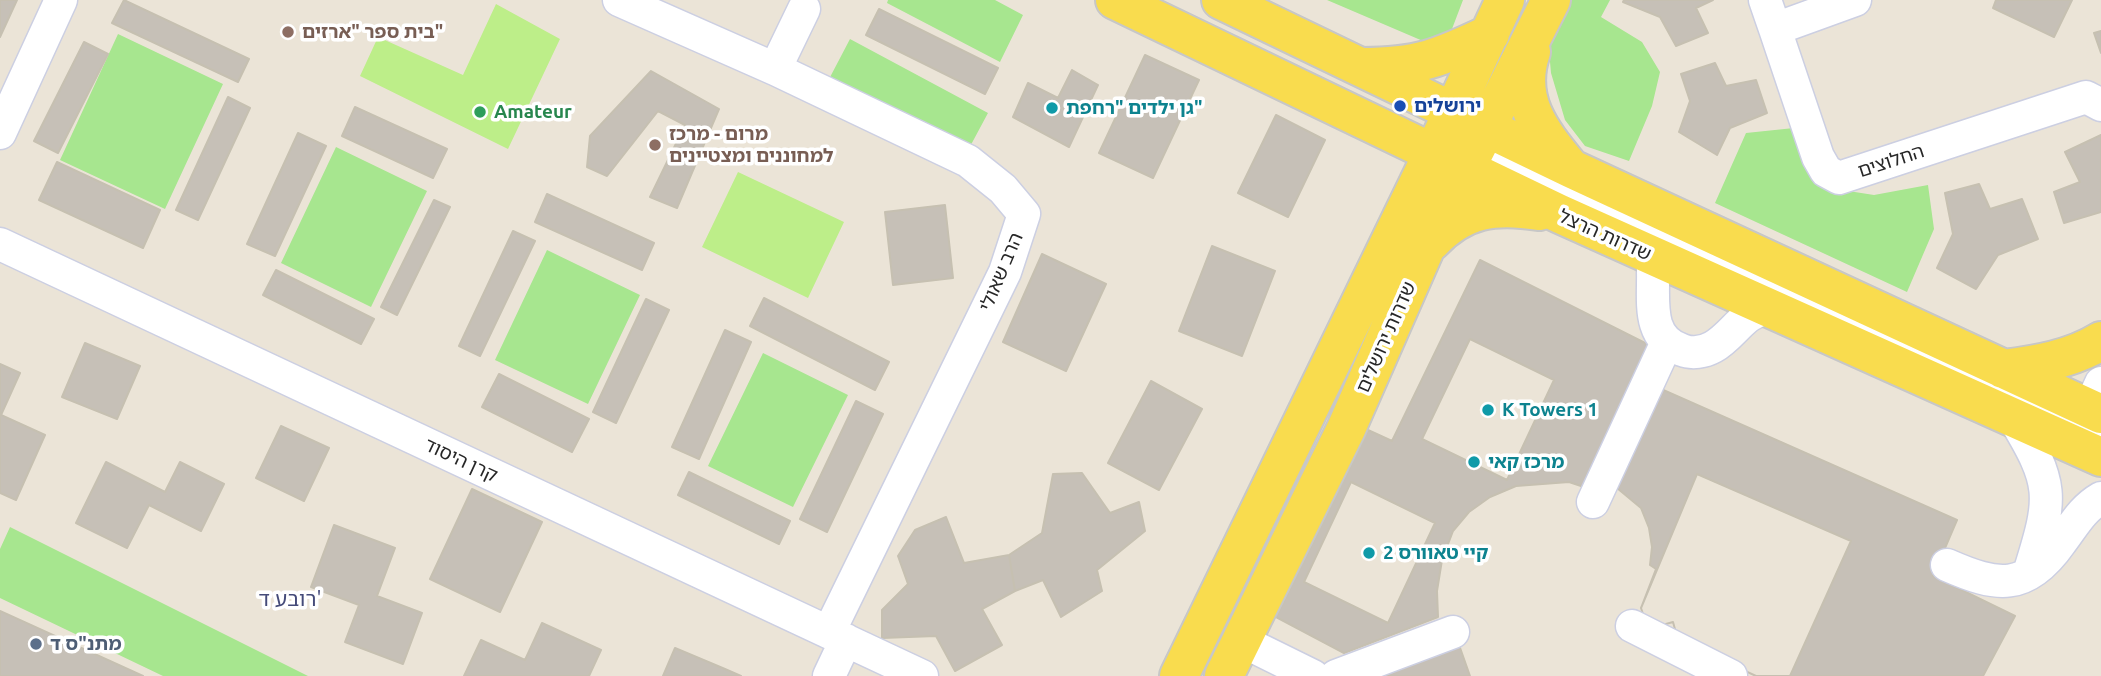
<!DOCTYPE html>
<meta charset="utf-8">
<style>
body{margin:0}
canvas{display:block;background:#ebe4d7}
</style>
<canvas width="2101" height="676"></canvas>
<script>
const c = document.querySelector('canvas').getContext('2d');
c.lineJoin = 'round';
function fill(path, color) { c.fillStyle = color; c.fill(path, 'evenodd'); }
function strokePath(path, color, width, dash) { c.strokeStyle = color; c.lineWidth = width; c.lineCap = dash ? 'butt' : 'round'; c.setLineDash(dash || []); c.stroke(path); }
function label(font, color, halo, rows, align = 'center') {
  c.font = font + ' Ubuntu,"Noto Sans Hebrew",sans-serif'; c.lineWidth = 7; c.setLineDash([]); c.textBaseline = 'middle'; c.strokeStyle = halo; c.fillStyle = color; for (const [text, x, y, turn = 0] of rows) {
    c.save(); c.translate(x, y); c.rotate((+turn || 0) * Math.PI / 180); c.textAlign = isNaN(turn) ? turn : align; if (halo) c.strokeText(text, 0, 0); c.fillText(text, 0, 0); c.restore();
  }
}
const green = new Path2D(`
 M888 0H995L1023 15 1000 62 887 3Z
 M1327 0H1463L1444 50Z
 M1561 0H1610L1601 17 1642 42 1660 72 1652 106 1629 161 1585 146 1565 120 1551 73 1547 28Z
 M118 34 223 84 165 209 60 160Z
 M850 39 988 113 966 154 828 81Z
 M1794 128 1842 190 1874 195 1928 185 1934 229 1907 292 1715 203 1746 133Z
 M336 147 427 191 371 307 281 263Z
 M547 250 640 295 588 404 495 360Z
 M763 353 848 395 793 507 708 466Z
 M10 527 308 676H163L0 598V549Z`);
const pitch = new Path2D(`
 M496 4 560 39 508 149 360 76 378 37 463 75Z
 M738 172 844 222 808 298 702 247Z`);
const building = new Path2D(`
 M0 0H17L0 37Z
 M124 0 249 59 238 82 112 23Z
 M1624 0H1713L1696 8 1708 33 1676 46 1660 17 1623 2Z
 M1996 0H2072L2054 37 1993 8Z
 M879 9 998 68 985 94 866 35Z
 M2101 31V53L2094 33Z
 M84 42 108 54 58 153 34 141Z
 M1145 55 1199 80 1153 178 1099 153Z
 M1715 63 1726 86 1756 80 1767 113 1730 128 1717 155 1679 132 1690 101 1681 74Z
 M1072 70 1098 85 1069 147 1013 117 1028 83 1058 98Z
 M651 71 719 109 677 208 650 197 685 125 658 111 607 176 587 167 590 136Z
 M228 97 250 108 198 220 176 210Z
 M355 107 447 149 433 178 342 136Z
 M1276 115 1325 140 1288 217 1238 193Z
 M298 133 326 146 275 256 247 244Z
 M2101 135V212L2064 223 2054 192 2080 182 2065 152Z
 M57 162 160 210 143 248 39 200Z
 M1979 184 1990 209 2022 199 2038 239 1998 255 1976 289 1937 268 1953 234 1945 193Z
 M547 194 654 243 642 270 535 222Z
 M434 200 450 207 397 315 381 307Z
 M945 205 953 278 893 285 885 212Z
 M513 231 535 241 480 356 459 346Z
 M1212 246 1275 271 1242 356 1179 331Z
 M1042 254 1106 284 1066 371 1003 342Z
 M1480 260 1651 346 1584 487 1569 482 1516 486 1490 497 1469 512 1453 531 1442 560 1437 591 1438 617 1344 653 1276 617 1368 430 1392 441Z
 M276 270 374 319 361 344 263 295Z
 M764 298 889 362 875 390 750 326Z
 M646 299 669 310 616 423 593 412Z
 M725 330 751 342 699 459 672 447Z
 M1470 339 1554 380 1507 480 1422 439Z
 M85 343 140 366 117 419 62 397Z
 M0 364 20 373 1 415 45 435 16 500 0 493Z
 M499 374 589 419 572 452 482 407Z
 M1151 381 1202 409 1159 490 1108 463Z
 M1661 389 1957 520 1933 576 2015 616 1983 676H1756L1678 640 1673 622 1648 629 1641 608 1656 569 1650 565 1652 547 1649 528 1641 508 1617 488Z
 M856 401 883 414 827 532 800 519Z
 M281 426 329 448 304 501 256 478Z
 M106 462 165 492 180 462 224 484 201 531 149 505 127 548 76 523Z
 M689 472 790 521 779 544 678 495Z
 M1082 473 1110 513 1139 502 1145 531 1097 570 1102 591 1061 617 1043 580 1015 591 1009 555 1042 533 1053 474Z
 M1697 474 1851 541 1790 676H1756L1678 640 1673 622 1648 629 1641 608Z
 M1351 482 1435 523 1388 623 1304 582Z
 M472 489 542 522 500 612 430 579Z
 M946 517 964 563 1009 555 1015 591 982 609 1002 645 955 671 936 636 882 638V610L908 584 898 556 915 530Z
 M334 525 395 548 377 596 422 613 403 664 345 642 359 605 311 587Z
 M0 611 143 676H0Z
 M542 623 601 650 589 676H464L481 640 525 660Z
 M1458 642 1470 676H1366Z
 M675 648 725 669 741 676H663Z`);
const minor = new Path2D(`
 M619 0 775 69 968 161 1003 189 1024 214 1005 272 829 632
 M1765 0 1775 29
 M1855 0 1775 29 1818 157 1826 171 1839 178 2086 97 2101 105
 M775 69 804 9
 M0 133 61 0
 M1455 136 1476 149 2101 436
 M0 244 922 676
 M1652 256C1657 289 1641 337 1682 350 1692 354 1704 352 1713 347 1726 340 1735 327 1746 318 1751 314 1758 311 1765 308
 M2013 417C2054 484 2053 496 2030 570
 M2084 432 2089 409 2101 383
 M1593 502 1667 342
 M1947 565C1997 587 2026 592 2061 542 2074 525 2082 509 2101 498
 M1632 626 1731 676
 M1242 641 1313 676
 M829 676 846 640
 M1336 676 1453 632`);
const major = new Path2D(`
 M1115 0 1560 214 2101 457
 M1221 0 1572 169 2101 414
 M1531 52C1515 99 1540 131 1568 165
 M1362 67C1418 67 1440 58 1490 34
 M1431 242C1463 208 1495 204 1539 211
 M2003 369C2036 365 2072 359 2101 341
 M1179 676 1453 112 1505 0
 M1224 676 1346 429 1425 249 1551 0`);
const markers = [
 [288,32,7,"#8d6e63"],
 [1400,106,7,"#1a4fb4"],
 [1052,108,7,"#0f9aa8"],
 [480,112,7,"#2e9e5b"],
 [655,145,7,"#8d6e63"],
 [1488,410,7,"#0f9aa8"],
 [1474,462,7,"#0f9aa8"],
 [1369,553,7,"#0f9aa8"],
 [36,644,7,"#5c6f8a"]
];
const educationNames = [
 ["בית ספר \"ארזים\"",302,32],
 ["מרום - מרכז",669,134],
 ["למחוננים ומצטיינים",669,156]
];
const transitNames = [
 ["ירושלים",1414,106]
];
const cultureNames = [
 ["גן ילדים \"רחפת\"",1066,108],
 ["K Towers 1",1502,410],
 ["מרכז קאי",1488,462],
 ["קיי טאוורס 2",1383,553]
];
const leisureNames = [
 ["Amateur",494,112]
];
const streetNames = [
 ["החלוצים",1891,161,-18],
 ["שדרות הרצל",1605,235,24],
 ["הרב שאולי",1001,272,-67],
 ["שדרות ירושלים",1386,337,-66],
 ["קרן היסוד",461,460,25]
];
const serviceNames = [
 ["מתנ\"ס ד",50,644]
];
const neighbourhoodNames = [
 ["רובע ד'",290,599]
];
fill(green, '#a7e68f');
fill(pitch, '#bdee89');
fill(building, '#c6c0b7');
strokePath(building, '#c6c0b1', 2);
strokePath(minor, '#cccfe2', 35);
strokePath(major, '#c7c7c7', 42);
strokePath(minor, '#fff', 32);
strokePath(major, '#f9dc4e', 38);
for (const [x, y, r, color] of markers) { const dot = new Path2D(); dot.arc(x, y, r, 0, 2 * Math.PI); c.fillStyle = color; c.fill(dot); strokePath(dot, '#fff', 2.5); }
label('bold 19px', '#785e54', '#fff', educationNames, 'left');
label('bold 19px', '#164399', '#fff', transitNames, 'left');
label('bold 19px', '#0d838f', '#fff', cultureNames, 'left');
label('bold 19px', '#27864d', '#fff', leisureNames, 'left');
label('19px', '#272727', '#fff', streetNames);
label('bold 19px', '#4e5e75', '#fff', serviceNames, 'left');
label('21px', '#454b79', '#fff', neighbourhoodNames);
</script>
